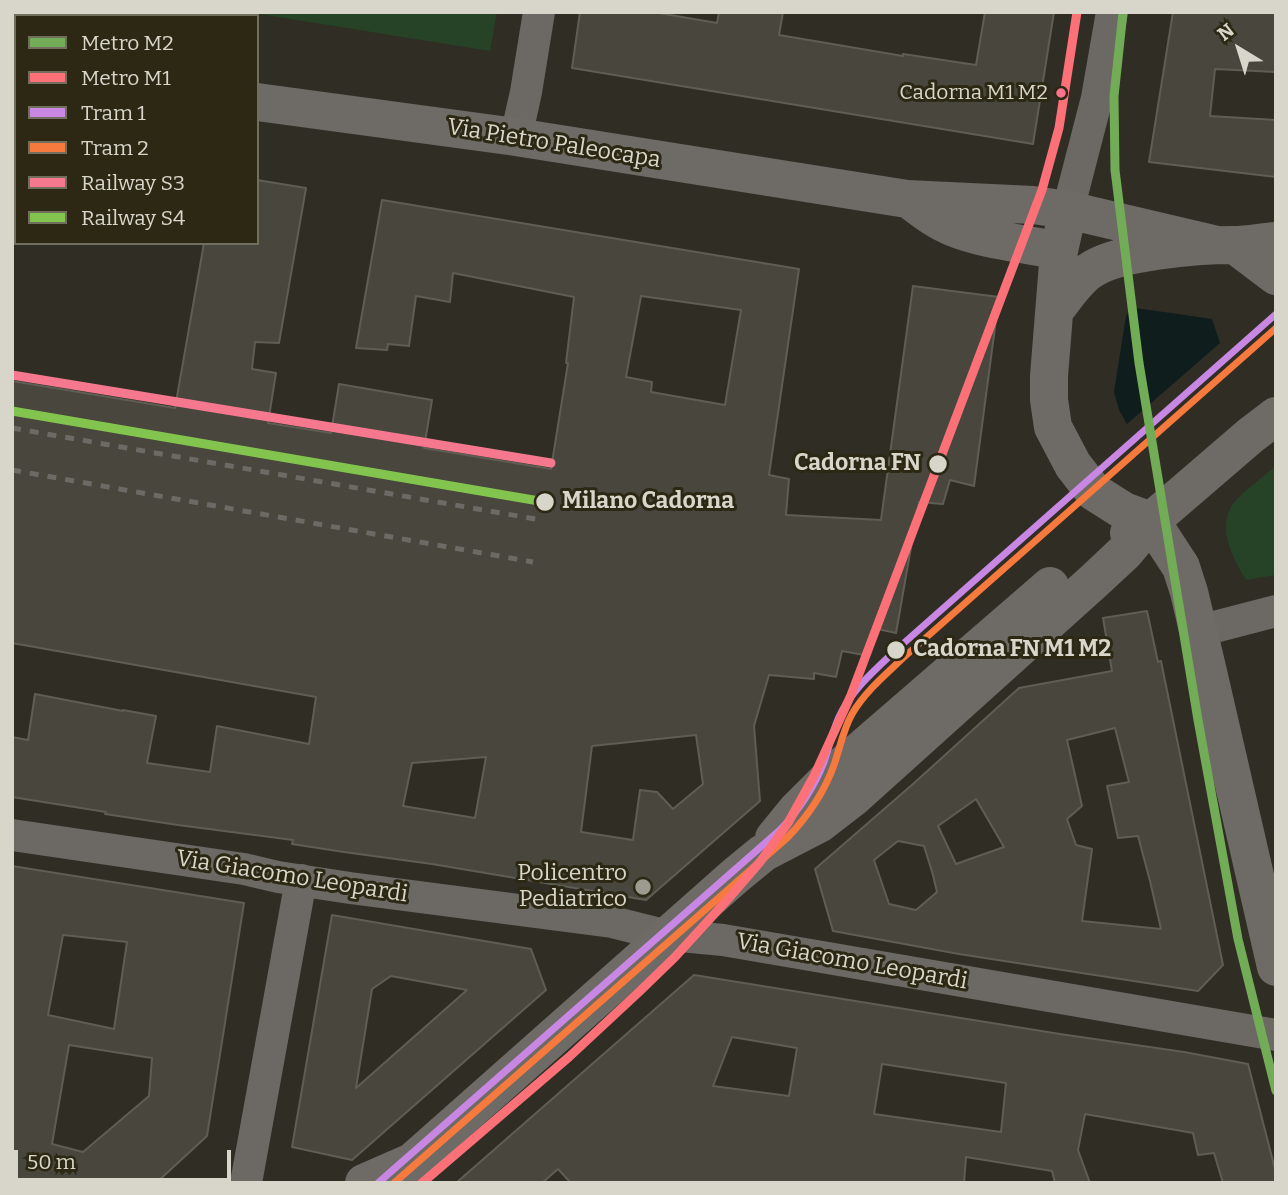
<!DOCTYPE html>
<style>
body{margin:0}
#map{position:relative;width:1288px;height:1195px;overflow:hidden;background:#302e24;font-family:Bitter,serif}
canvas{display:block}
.frame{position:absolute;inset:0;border:14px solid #d8d6ca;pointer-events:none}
.legend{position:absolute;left:14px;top:14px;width:245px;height:231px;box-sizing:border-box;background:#2c2814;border:2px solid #716e5d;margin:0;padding:9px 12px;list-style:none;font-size:21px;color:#d8d6ca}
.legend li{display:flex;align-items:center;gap:14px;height:35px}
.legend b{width:35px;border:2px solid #716e5d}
.north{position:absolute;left:1204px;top:14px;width:70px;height:70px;-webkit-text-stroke:5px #2c2814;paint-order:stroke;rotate:322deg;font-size:19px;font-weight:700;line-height:28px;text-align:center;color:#d8d6ca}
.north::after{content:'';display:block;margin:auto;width:24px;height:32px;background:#d8d6ca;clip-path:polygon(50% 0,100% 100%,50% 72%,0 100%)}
.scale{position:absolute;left:14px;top:1150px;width:217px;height:32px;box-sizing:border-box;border:4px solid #d8d6ca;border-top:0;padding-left:9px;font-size:21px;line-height:24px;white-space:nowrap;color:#d8d6ca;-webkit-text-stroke:5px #2c2814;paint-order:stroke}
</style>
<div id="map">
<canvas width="1288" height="1195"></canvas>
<div class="frame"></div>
<ul class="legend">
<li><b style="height:9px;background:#72ac57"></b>Metro M2</li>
<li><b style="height:9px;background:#fc7178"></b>Metro M1</li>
<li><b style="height:9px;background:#c787e3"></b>Tram 1</li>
<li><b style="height:9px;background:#f6793e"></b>Tram 2</li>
<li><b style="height:9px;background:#f5788f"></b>Railway S3</li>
<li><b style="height:9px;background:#82c44e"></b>Railway S4</li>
</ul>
<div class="north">N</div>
<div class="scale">50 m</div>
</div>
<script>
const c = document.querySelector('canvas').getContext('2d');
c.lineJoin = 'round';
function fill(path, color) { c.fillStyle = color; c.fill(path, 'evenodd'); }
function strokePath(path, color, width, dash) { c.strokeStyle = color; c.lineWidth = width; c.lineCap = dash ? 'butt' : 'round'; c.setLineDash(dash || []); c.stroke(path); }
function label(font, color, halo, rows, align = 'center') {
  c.font = font + ' Bitter,serif'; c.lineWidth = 6; c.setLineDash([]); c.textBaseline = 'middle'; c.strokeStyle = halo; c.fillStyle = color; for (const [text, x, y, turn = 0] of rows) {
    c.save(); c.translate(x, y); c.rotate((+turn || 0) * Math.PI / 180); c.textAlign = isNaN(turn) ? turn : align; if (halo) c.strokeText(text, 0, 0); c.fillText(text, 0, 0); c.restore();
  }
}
const green = new Path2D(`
 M70 12H157V16H88Z
 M247 12H497L490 51Z
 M12 84 16 85V204L12 206Z
 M1276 466V575L1246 580C1232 557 1214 523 1237 499 1249 487 1263 477 1276 466Z`);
const water = new Path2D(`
 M1136 308 1212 319 1220 343 1127 424 1119 410 1114 392 1126 316 1129 311Z`);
const building = new Path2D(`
 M580 12H653L717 23 719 12H783L779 35 903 56V54L976 65 985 12H1054L1033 144 572 68Z
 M1173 12H1276V72L1215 69 1210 116 1276 120V177L1149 162Z
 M257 180 306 188 279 343 255 342 252 369 276 373 268 423 331 433 339 384 432 400 424 448 551 469 568 363H566L574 297 453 273 450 302 416 296 409 346 388 344 387 350 356 348 382 200 799 269 769 475 789 479 786 515 881 520 913 286 999 297 974 486 950 480 943 504 919 502 896 633 873 628 864 655 842 651 836 677 814 673V679L769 675 754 726 760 801 646 900 432 864 344 852 292 844 293 840 178 825 105 814 106 812 12 797V737L28 740 35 694 123 711V710L156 716 147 763 210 772 217 726 309 744 316 697 12 643V381L175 408 204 243H257ZM641 296 741 310 725 405 651 392 652 382 626 377ZM696 735 703 784 673 809 657 792 640 790 633 840 581 832 592 746ZM486 757 475 818 403 806 412 763Z
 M1147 611 1158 662 1161 661 1223 965 1198 991 959 954 833 931 815 869 913 784 1019 688 1112 671 1103 618ZM1115 728 1129 782 1107 786 1118 838 1138 836 1150 881 1161 929 1082 921 1092 849 1076 845 1067 819 1082 806 1067 740ZM976 799 1004 847 956 864 938 826ZM898 841 924 846 933 875 937 892 916 910 889 904 874 860Z
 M12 866 244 903 207 1136 156 1183H12ZM63 935 127 942 114 1029 48 1015ZM69 1045 152 1058 149 1096 83 1152 52 1144Z
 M332 915 531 949 546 990 352 1160 292 1147ZM391 976 467 990 356 1088 372 989Z
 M694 975 1060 1034 1184 1052 1248 1064 1276 1173V1183H1223L1214 1153 1198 1155 1193 1133 1085 1114 1078 1150 1090 1183H1055L1052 1171 966 1157 964 1183H571L558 1169 542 1183H456ZM732 1037 797 1048 789 1096 713 1086ZM882 1064 1006 1083 1001 1132 874 1114Z`);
const street = new Path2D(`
 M213 16 214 12
 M516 137 526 92 539 12
 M1068 210 1097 98 1112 12
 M1199 631 1276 611
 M12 835 244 869 278 877 350 888 612 922 660 934 723 940 1276 1035
 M246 1183 301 880`);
const secondary = new Path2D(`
 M12 58 16 59
 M257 102 516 137 907 199 1033 205 1068 210 1217 245
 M911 201C924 211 937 221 952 227 986 241 1024 243 1059 251
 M1068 210 1059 251 1049 376V400L1053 427 1073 465 1094 492 1124 511 1151 521 1181 567 1189 592 1208 672 1276 967
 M1235 245 1276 276
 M1056 309C1066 296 1077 279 1091 270 1119 251 1199 245 1233 245 1247 245 1262 242 1276 241
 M1129 533 1151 521 1165 509 1251 435 1276 416
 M774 838 796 811 835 772 1050 586
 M364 1183 412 1162
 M401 1183 412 1162 735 876 763 853 819 824 854 797 1094 581 1125 552 1151 521`);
const rail = new Path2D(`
 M12 428 541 520
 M12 470 533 562`);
const rail1 = new Path2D(`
 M12 375 551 463`);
const rail2 = new Path2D(`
 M12 411 545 502`);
const tram1 = new Path2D(`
 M378 1183 780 830C799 810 814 788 824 762 830 745 833 727 842 711 855 687 876 669 896 650L1276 314`);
const tram2 = new Path2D(`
 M394 1183 788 837C808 816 824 793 834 765 840 748 843 730 852 714 865 692 885 675 903 658L1276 328`);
const metro1 = new Path2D(`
 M1123 12 1114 96 1115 170 1139 363 1198 720 1238 939 1276 1091`);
const metro2 = new Path2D(`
 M422 1183 569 1057 640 991 675 957 729 898 760 862 788 823 814 776 851 695 1042 190 1059 128 1077 12`);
const markers = [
 [1061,93,6,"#fc738d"],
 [938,464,10,"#d8d6ca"],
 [545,502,10,"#d8d6ca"],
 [896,650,10,"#d8d6ca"],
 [643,887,9,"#9d9b90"]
];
const busNames = [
 ["Cadorna M1 M2",1048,93]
];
const streetNames = [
 ["Via Pietro Paleocapa",554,144,9],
 ["Via Giacomo Leopardi",292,877,9],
 ["Via Giacomo Leopardi",852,962,10]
];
const stopNames = [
 ["Cadorna FN",921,464,"right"],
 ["Milano Cadorna",562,502],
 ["Cadorna FN M1 M2",913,650]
];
const poiNames = [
 ["Policentro",627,874],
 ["Pediatrico",627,900]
];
fill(green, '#264227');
fill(water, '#0f1d1c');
fill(building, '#48463d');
strokePath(building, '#5f5d54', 2);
strokePath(street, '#6c6965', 32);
strokePath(secondary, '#6e6a66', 38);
strokePath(rail, '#6c6a64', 5, [9, 9]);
strokePath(rail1, '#f5788f', 9);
strokePath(rail2, '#82c44e', 9);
strokePath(tram1, '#c787e3', 7);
strokePath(tram2, '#f6793e', 7);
strokePath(metro1, '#72ac57', 9);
strokePath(metro2, '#fc7178', 9);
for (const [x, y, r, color] of markers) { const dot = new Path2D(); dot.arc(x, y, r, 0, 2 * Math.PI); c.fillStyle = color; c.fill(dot); strokePath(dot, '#2c2814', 2.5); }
label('21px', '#d8d6ca', '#2c2814', busNames, 'right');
label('23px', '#d8d6ca', '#2c2814', streetNames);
label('bold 23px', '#d8d6ca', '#2c2814', stopNames, 'left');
label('23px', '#d8d6ca', '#2c2814', poiNames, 'right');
</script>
